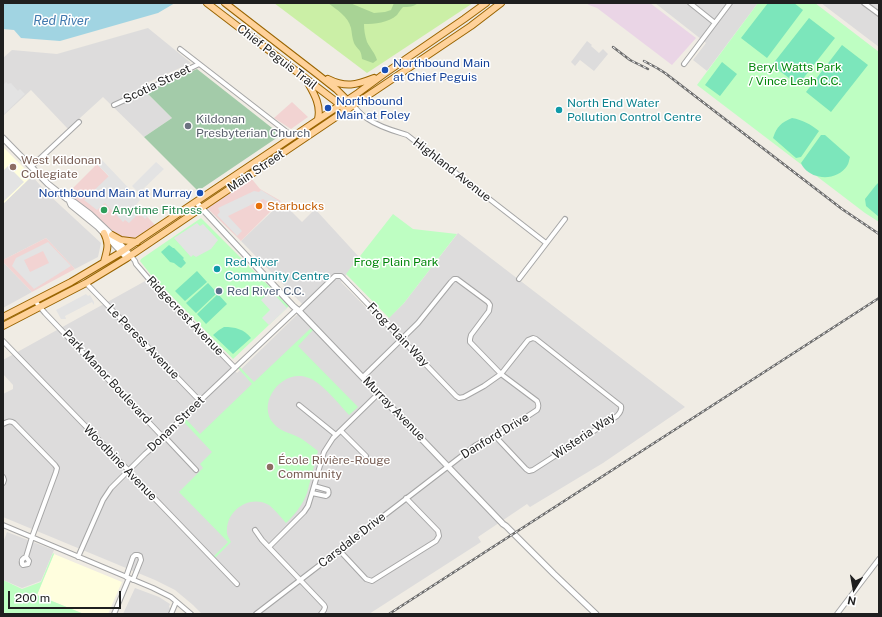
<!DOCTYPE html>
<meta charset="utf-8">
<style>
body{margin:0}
#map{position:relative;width:882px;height:617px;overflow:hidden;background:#f0ece4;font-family:"Public Sans",sans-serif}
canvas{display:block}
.frame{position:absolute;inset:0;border:4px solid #1f1f1f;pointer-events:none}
.north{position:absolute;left:834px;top:569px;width:40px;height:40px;-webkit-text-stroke:3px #fff;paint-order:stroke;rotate:191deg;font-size:11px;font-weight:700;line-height:16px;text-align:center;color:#1f1f1f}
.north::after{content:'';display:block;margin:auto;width:14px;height:18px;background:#1f1f1f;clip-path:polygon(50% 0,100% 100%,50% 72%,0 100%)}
.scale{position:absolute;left:8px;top:591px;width:113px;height:18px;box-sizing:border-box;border:2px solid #1f1f1f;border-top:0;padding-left:5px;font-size:12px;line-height:14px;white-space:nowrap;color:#1f1f1f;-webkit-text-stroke:3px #fff;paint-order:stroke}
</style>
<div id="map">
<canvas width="882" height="617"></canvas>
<div class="frame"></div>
<div class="north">N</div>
<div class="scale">200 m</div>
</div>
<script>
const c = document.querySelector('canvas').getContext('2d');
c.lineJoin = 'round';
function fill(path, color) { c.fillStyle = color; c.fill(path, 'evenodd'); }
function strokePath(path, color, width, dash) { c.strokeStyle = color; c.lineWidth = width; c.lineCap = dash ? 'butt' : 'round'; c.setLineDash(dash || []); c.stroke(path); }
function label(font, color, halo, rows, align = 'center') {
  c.font = font + ' "Public Sans",sans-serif'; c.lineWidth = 3; c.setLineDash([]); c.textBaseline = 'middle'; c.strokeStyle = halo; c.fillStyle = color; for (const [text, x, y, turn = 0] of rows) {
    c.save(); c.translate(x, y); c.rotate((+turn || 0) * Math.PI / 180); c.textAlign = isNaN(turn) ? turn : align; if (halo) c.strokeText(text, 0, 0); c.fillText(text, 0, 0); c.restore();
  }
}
const residential = new Path2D(`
 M655 3H758L707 71 693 60 706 43Z
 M821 3H879V47Z
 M148 28 191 63 140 86 172 118 144 137 103 97 68 129 31 90 3 116V58L12 50 57 54Z
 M587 41 592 45 591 46 599 53 603 49 608 54 594 71 580 60 575 66 571 62Z
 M32 176 48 194 101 243 98 257 75 269 46 238 3 260V204Z
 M282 202 302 222 315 209 359 257 341 282 382 324 404 303 458 233 685 407 603 463 530 507 527 504 478 537 481 542 369 614H202L193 605 175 590 155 580 3 517V394L13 389V385L3 374V360L147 280 237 373 305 307 241 241Z
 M3 262 32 292 3 308Z
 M7 532 54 550 41 581 22 588 3 580V543Z
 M135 588 159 597 170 604 169 607 176 614H123Z`);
const commercial = new Path2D(`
 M292 102 308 117 291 129 274 118Z
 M97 164 155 225 133 239H126L117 236 97 217 68 193Z
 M251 178 260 189 281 201 241 241 207 208Z
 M46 238 75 269 32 292 3 262V260Z`);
const industrial = new Path2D(`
 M586 3H650L696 38 672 65 597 8 589 5Z`);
const education = new Path2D(`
 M3 147 32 176 3 204Z
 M54 554 122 582 108 614H84L37 595Z`);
const grass = new Path2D(`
 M274 3H473L367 73Z`);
const forest = new Path2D(`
 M328 3H350L374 13 385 12 391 10 394 3H418C414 7 408 7 403 7 401 9 399 12 397 15 388 23 375 24 364 24 364 30 365 36 367 42 370 48 375 53 377 60L373 63 362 59C361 48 358 51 354 43 352 38 352 33 351 28 348 16 337 10 328 3Z`);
const cemetery = new Path2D(`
 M197 69 281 135 198 191 144 137 172 118 146 92Z`);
const park = new Path2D(`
 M758 3H815L879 52V222L865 213 697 85Z
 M393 214 413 229 457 234 404 303 389 318 346 274Z
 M201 218 289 306 233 359 151 275 140 261 141 259Z
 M311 328 313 330 298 346 358 407 349 415C339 404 322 383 309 378 283 367 255 403 274 424 280 431 290 433 298 437 305 440 312 447 318 451L307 493C302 506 295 514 286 523 282 518 273 508 269 505 250 494 227 510 227 530 226 534 229 538 231 542L215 558 213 557 228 542 179 492 203 468 200 464 212 452 182 420 184 417 200 434 252 384 237 367 238 365 254 382Z
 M53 553 54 554 37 595 84 614H3V580L22 589 41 582Z`);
const pitch = new Path2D(`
 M768 3H794L803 10 767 58 741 38Z
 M809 18 835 38 798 85 772 65Z
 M842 45 868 65 831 112 806 92Z
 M722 62 737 74 720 96 705 85Z
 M792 118C803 120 810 124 819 131L801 157 796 158 773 138C777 126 781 123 792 118Z
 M821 135H825L850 157C849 160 849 163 847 166 838 180 815 181 804 168 803 167 802 165 801 163Z
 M879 182V217L866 206 865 199 876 185Z
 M169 245 173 248H174L184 258 183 259 186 263 181 268 179 267 174 263 170 262 161 252Z
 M197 271 207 282 185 301 175 291Z
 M208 283 217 293 196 313 186 303Z
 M218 294 227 304 206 324 197 314Z
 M224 327C235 327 244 329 251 338L233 354 213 335 219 330Z`);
const parking = new Path2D(`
 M6 82 8 84 11 83 18 91 20 89 25 94 3 115V85Z
 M101 159 140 200 136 205 147 217 145 219 139 213 129 223 125 220 123 222 105 203 97 210 84 200 109 176 97 164Z
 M156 162 164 169 139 193 132 186Z
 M8 166 24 182 3 202V171Z
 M261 190 279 201 269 207V204L268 202 263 199 228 216 242 231 237 236 217 215 220 212 218 208 254 191 259 192Z
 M197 223 200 226 203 224 218 240 211 249 196 257 193 255 191 257 174 238Z
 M48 242 71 266 34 289 12 266 16 258ZM43 251 49 263 30 272 24 260Z
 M271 291 287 308 269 325 262 318 270 310 261 300Z
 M86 294 88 296 90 295 94 302V305L92 302 65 316 66 319H61L56 310Z`);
const water = new Path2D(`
 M3 3H175L158 13 60 41 21 38 14 30 3 29Z`);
const minor = new Path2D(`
 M690 3 715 23
 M864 3 879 14
 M180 49 292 136
 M684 64 730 3
 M114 105 140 93 199 64
 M354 106C358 111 362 116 368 119 379 127 394 131 407 135L546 243
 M31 167 79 122
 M131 256 135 261 136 264 148 278 235 368
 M519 279 565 219
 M86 283 200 401
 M35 301 45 313 160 434 164 436 196 470
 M299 311 333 278 335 276H341L456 396 459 398 464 397 484 386 501 374 528 340 533 338 536 339 621 406C622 410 620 413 617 416L533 470 529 471 526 469 496 437
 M3 341 129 471 132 475 237 584
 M299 405 336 435
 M3 424C7 422 10 420 14 423L55 465 57 468 56 472 32 537 26 557 29 561 28 564 23 565 22 564C21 560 23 558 26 557
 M341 431 366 456
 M3 477 4 480 3 483
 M312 493 326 496C329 495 329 492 328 490L314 486
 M3 525 153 588 171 597 191 614
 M255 530 262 540 324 605 325 607 324 610 321 614
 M269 547 304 512 308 506 312 493 324 452 333 438 379 393
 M339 550 366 579 372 581 436 541 439 536 438 531 406 498
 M78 557 103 500 111 488 145 454 161 440 182 418 297 309
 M126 577 133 557 135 555H138L140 556 141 560 133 580
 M114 614 129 578
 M171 614 176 602
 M256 614 476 445 483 441 496 437 537 410C539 407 539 405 537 401L501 374 470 342V339L471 335 489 311 490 305 488 302 457 279H454L451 282 418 323 363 377
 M837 614 879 559`);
const tertiary = new Path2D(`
 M3 138 48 184 67 199 74 202 90 214 112 235 131 256
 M69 200 71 205 98 227 127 258
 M196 202 293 306 299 311 503 524 506 526 554 574 596 614`);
const primary = new Path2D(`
 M207 3 334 100 342 107
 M225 3 317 74 336 89 349 102
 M328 79C346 88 356 85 374 78
 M308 83C315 95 321 106 318 119
 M104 233C110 245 107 250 104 262
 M112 235 121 240 137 242
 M3 317 71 282 118 254 358 93 384 74 464 19 486 3
 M3 326 86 283 127 258 471 26 501 3`);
const rail = new Path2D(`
 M613 47 630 60 648 69
 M644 61 657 68 665 73 842 209 879 234
 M389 614 879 298`);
const markers = [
 [385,70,4,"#1a4fb4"],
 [328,108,4,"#1a4fb4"],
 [559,110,4,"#0f9aa8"],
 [188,126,4,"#6b7280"],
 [13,167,4,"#8d6e63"],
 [200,193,4,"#1a4fb4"],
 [259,206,4,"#e8710a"],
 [104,210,4,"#2e9e5b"],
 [217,269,4,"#0f9aa8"],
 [219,291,4,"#5c6f8a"],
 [270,467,4,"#8d6e63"]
];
const streetNames = [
 ["Chief Peguis Trail",277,57,38],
 ["Scotia Street",157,84,-26],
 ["Highland Avenue",452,170,38],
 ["Main Street",256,171,-34],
 ["Ridgecrest Avenue",185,316,46],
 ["Frog Plain Way",398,335,46],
 ["Le Peress Avenue",143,342,46],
 ["Park Manor Boulevard",107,377,47],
 ["Murray Avenue",394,409,46],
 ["Donan Street",176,424,-44],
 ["Danford Drive",495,436,-31],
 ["Wisteria Way",584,436,-34],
 ["Woodbine Avenue",120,463,46],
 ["Carsdale Drive",352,540,-38]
];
const transitNames = [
 ["Northbound Main",393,63],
 ["at Chief Peguis",393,77],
 ["Northbound",336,101],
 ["Main at Foley",336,115],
 ["Northbound Main at Murray",192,193,"right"]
];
const parkNames = [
 ["Beryl Watts Park",795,67],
 ["/ Vince Leah C.C.",795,81],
 ["Frog Plain Park",396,262]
];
const cultureNames = [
 ["North End Water",567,103],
 ["Pollution Control Centre",567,117],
 ["Red River",225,262],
 ["Community Centre",225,276]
];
const worshipNames = [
 ["Kildonan",196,119],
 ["Presbyterian Church",196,133]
];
const educationNames = [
 ["West Kildonan",21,160],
 ["Collegiate",21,174],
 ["École Rivière-Rouge",278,460],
 ["Community",278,474]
];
const foodNames = [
 ["Starbucks",267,206]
];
const leisureNames = [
 ["Anytime Fitness",112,210]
];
const serviceNames = [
 ["Red River C.C.",227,291]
];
const waterNames = [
 ["Red River",61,21]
];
fill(residential, '#dddcdc');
fill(commercial, '#f2d3d2');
fill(industrial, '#ead5e6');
fill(education, '#fffede');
fill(grass, '#cbefa6');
fill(forest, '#a8d395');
fill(cemetery, '#a3cba9');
fill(park, '#befec2');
fill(pitch, '#7ce6bb');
fill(parking, '#e3e3e3');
fill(water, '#a1d4e2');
strokePath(minor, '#a6a6a6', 6);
strokePath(tertiary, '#a6a6a6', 7);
strokePath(primary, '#996400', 8);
strokePath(minor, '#fff', 4);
strokePath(tertiary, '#fff', 5);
strokePath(primary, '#ffd29a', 6);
strokePath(rail, '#6d6d6d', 2.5);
strokePath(rail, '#fff', 1, [3]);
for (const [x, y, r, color] of markers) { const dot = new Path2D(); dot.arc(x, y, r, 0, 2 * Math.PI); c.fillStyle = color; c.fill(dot); strokePath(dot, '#fff', 1.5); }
label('12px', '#1f1f1f', '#fff', streetNames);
label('12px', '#164399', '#fff', transitNames, 'left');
label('12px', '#03870c', '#fff', parkNames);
label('12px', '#0d838f', '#fff', cultureNames, 'left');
label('12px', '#5b616d', '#fff', worshipNames, 'left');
label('12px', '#785e54', '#fff', educationNames, 'left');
label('12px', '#c56008', '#fff', foodNames, 'left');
label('12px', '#27864d', '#fff', leisureNames, 'left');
label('12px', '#4e5e75', '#fff', serviceNames, 'left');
label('italic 13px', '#4079ae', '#fff', waterNames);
</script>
